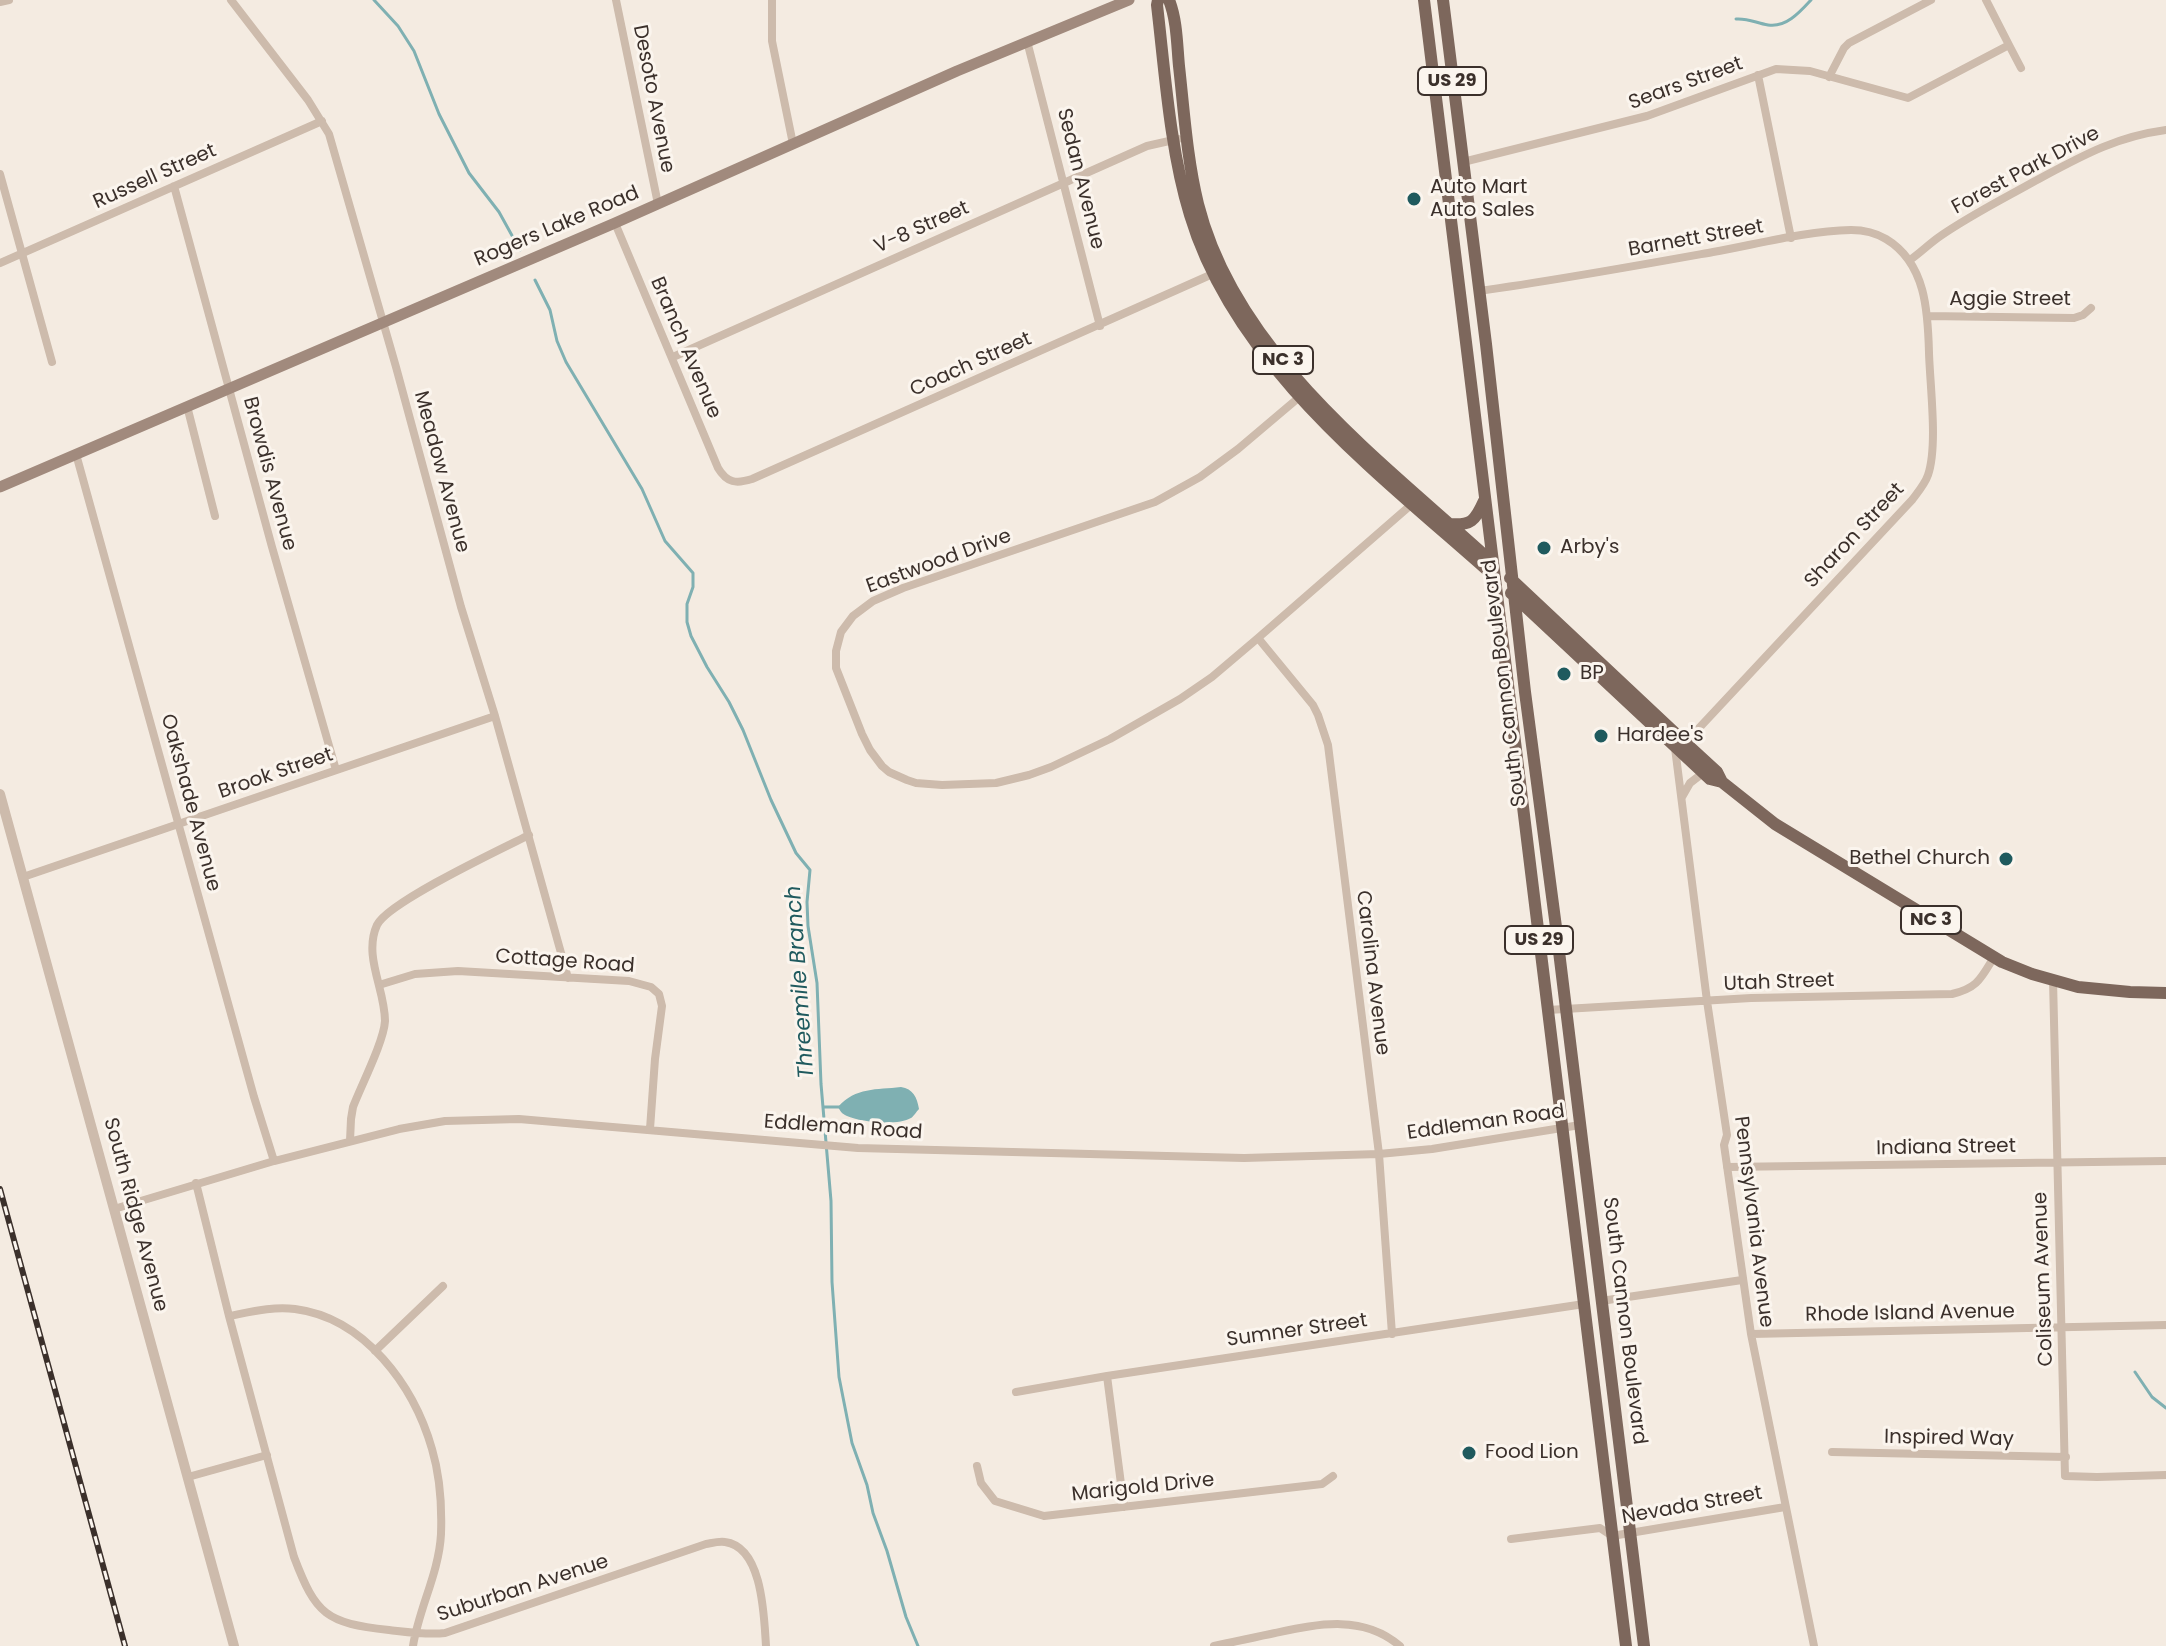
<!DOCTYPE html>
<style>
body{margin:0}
canvas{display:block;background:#f4ebe1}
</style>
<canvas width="2166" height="1646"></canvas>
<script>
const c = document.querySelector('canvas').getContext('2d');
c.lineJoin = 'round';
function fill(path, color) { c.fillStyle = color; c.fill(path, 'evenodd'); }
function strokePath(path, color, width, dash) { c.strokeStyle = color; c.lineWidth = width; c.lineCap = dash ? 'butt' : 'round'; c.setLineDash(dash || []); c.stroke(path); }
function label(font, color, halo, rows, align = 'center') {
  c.font = font + ' Poppins,sans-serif'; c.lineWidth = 6; c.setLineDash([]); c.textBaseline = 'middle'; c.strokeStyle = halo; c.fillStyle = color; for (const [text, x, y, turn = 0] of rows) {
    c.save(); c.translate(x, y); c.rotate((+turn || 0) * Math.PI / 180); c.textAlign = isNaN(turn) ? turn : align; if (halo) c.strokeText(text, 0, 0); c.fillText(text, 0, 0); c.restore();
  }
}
const water = new Path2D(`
 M901 1087C913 1089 917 1097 919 1109 917 1111 913 1117 911 1118 898 1126 860 1122 847 1116 841 1113 841 1112 838 1107 856 1087 876 1090 901 1087Z`);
const stream = new Path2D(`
 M374 0 398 26 414 51 439 114 469 173 499 212 520 250
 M1736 19C1748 18 1756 23 1768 25 1786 28 1800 12 1811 0
 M535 280 550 310 557 341 566 362 642 489 665 541 693 573V587L687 604V622L691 636 707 667 729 702 743 730 771 800 796 853 810 870 807 902 808 926 817 983 821 1084 831 1201 832 1282 839 1377 852 1443 867 1485 873 1513 887 1551 906 1617 918 1646
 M823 1107H840
 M2135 1372 2152 1397 2166 1408`);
const minor = new Path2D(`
 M231 0 308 100 329 134 396 367 461 607 495 716 568 978
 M616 0 658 204
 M772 0V41L793 144
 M0 2 9 0
 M1027 41 1100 326
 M2009 45 2021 68
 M1758 75 1791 238
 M1829 77 1844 48 1849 43 1931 0
 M1463 162 1647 116 1776 69 1810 71 1908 98 2009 45 1986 0
 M0 174 52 362
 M174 186 272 547 336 770
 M615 223 718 468C727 483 736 484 752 479L1217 272
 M1910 260C1920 253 1929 244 1939 237 1969 216 2003 199 2035 181 2080 157 2114 137 2166 130
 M0 263 322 121
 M1479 291C1558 280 1635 266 1713 252 1758 244 1805 231 1851 230 1863 230 1876 233 1886 239 1926 263 1928 312 1929 353 1930 386 1938 446 1928 475 1925 484 1918 492 1912 500L1686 742
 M1927 316 2074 318 2083 315 2091 308
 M673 357 1147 146 1178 139
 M1303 394 1238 449 1200 477 1155 502 903 588 873 601 853 616 841 632 836 651V668L862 734 870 750 882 766 889 772 907 780 916 783 942 785 996 783 1029 775 1051 767 1110 739 1180 699 1212 677 1258 638 1412 504
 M187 406 215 516
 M76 454 254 1097 274 1161
 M1258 638 1313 705 1318 715 1328 745 1379 1154 1392 1334
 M1675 748 1707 1001 1727 1135 1724 1145 1751 1334 1814 1646
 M1682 797 1690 783 1703 773
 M23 877 495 716
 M2053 980 2065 1476 2097 1477 2166 1475
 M379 985 415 974 458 971 629 981 651 987 659 994 662 1006 655 1059 650 1129
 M1548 1010 1751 998 1952 994C1978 988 1981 978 1994 957
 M350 1141 351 1119 353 1107C361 1086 384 1041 385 1021 385 989 363 956 377 925 388 902 501 849 529 835
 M1727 1167 2166 1161
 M196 1183 229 1316 294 1557C316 1615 326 1623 389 1630 407 1632 426 1635 445 1633L706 1544C712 1543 719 1541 725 1542 763 1547 764 1617 766 1646
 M114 1209 274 1161 399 1129 445 1121 519 1119 858 1148 1244 1158 1379 1154 1432 1149 1580 1125
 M1601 1301 1742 1280
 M229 1316C250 1312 273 1306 295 1309 365 1318 414 1386 432 1449 440 1476 442 1506 441 1534 439 1573 419 1608 413 1646
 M1751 1334 2166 1325
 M375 1351 443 1286
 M1107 1376 1124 1507
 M1016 1392 1107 1376 1584 1304
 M1832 1452 2066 1457
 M977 1466 981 1483 995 1501 1044 1516 1322 1484 1333 1476
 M188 1477 267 1455
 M1511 1539 1600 1528 1612 1536 1785 1507
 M1214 1646C1234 1642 1255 1637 1275 1633 1318 1624 1363 1614 1400 1646`);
const tertiary = new Path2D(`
 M0 794 234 1646`);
const secondary = new Path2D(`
 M0 487 615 223 957 71 1129 0`);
const primary = new Path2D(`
 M1158 0 1157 5C1165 73 1170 150 1190 215 1236 368 1381 475 1495 577
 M1169 0C1177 20 1177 45 1179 66 1184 111 1187 159 1198 204 1236 356 1383 462 1493 563
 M1424 0 1626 1646
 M1443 0 1486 344 1525 692 1556 927 1644 1646
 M1449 524C1471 526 1475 521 1484 501
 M1510 578 1690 747 1717 772 1722 782 1775 824 2002 962 2032 974 2078 987 2130 992 2166 993
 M1511 593 1710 779 1722 782`);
const rail = new Path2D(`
 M0 1189 125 1646`);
const markers = [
 [1414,199,8,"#1f5a5e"],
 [1544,548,8,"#1f5a5e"],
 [1564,674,8,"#1f5a5e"],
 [1601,736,8,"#1f5a5e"],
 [2006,859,8,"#1f5a5e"],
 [1469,1453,8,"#1f5a5e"]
];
const shields = [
 [1452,81,68],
 [1283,360,60],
 [1931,920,60],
 [1539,940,68]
];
const shieldNames = [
 ["US 29",1452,81],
 ["NC 3",1283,360],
 ["NC 3",1931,920],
 ["US 29",1539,940]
];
const streetNames = [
 ["Sears Street",1686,84,-20],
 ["Desoto Avenue",653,99,79],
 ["Forest Park Drive",2026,171,-28],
 ["Russell Street",155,177,-24],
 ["Sedan Avenue",1080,179,76],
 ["Rogers Lake Road",557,227,-23],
 ["V-8 Street",922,228,-24],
 ["Barnett Street",1696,239,-10],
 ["Aggie Street",2010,300],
 ["Branch Avenue",685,348,67],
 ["Coach Street",971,365,-24],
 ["Meadow Avenue",441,472,75],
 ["Browdis Avenue",269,474,75],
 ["Sharon Street",1855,536,-47],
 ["Eastwood Drive",939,562,-20],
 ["South Cannon Boulevard",1505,683,-97],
 ["Brook Street",276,774,-19],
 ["Oakshade Avenue",190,803,75],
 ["Cottage Road",565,962,4],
 ["Carolina Avenue",1372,973,83],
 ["Utah Street",1779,983,-2],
 ["Eddleman Road",1486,1123,-8],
 ["Eddleman Road",843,1128,4],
 ["Indiana Street",1946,1148,-1],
 ["South Ridge Avenue",135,1215,75],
 ["Pennsylvania Avenue",1753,1222,83],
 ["Coliseum Avenue",2044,1279,-92],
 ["Rhode Island Avenue",1910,1314,-1],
 ["South Cannon Boulevard",1624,1321,83],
 ["Sumner Street",1297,1331,-8],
 ["Inspired Way",1949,1439,1],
 ["Marigold Drive",1143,1488,-6],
 ["Nevada Street",1692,1506,-10],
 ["Suburban Avenue",523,1589,-18]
];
const poiNames = [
 ["Auto Mart",1430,188],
 ["Auto Sales",1430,211],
 ["Arby's",1560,548],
 ["BP",1580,674],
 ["Hardee's",1617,736],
 ["Bethel Church",1990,859,"right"],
 ["Food Lion",1485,1453]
];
const waterNames = [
 ["Threemile Branch",801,982,-94]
];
fill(water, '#7fb0b2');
strokePath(stream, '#7fb0b2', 3);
strokePath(minor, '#cdbbac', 8);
strokePath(tertiary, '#cdbbac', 10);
strokePath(secondary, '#a18a7d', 11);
strokePath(primary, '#7d675c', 12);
strokePath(rail, '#3b302b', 6);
strokePath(rail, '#fbf5ee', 3, [9]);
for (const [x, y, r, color] of markers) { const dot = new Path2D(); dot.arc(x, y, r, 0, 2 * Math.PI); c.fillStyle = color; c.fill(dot); strokePath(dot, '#fbf5ee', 3); }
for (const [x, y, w] of shields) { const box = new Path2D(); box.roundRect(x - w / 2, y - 14, w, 28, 6); c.fillStyle = '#fbf5ee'; c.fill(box); strokePath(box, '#3b302b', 2); }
label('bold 18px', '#3b302b', null, shieldNames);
label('20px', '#3b302b', '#fbf5ee', streetNames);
label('20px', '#3b302b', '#fbf5ee', poiNames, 'left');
label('italic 22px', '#1f5a5e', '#fbf5ee', waterNames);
</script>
